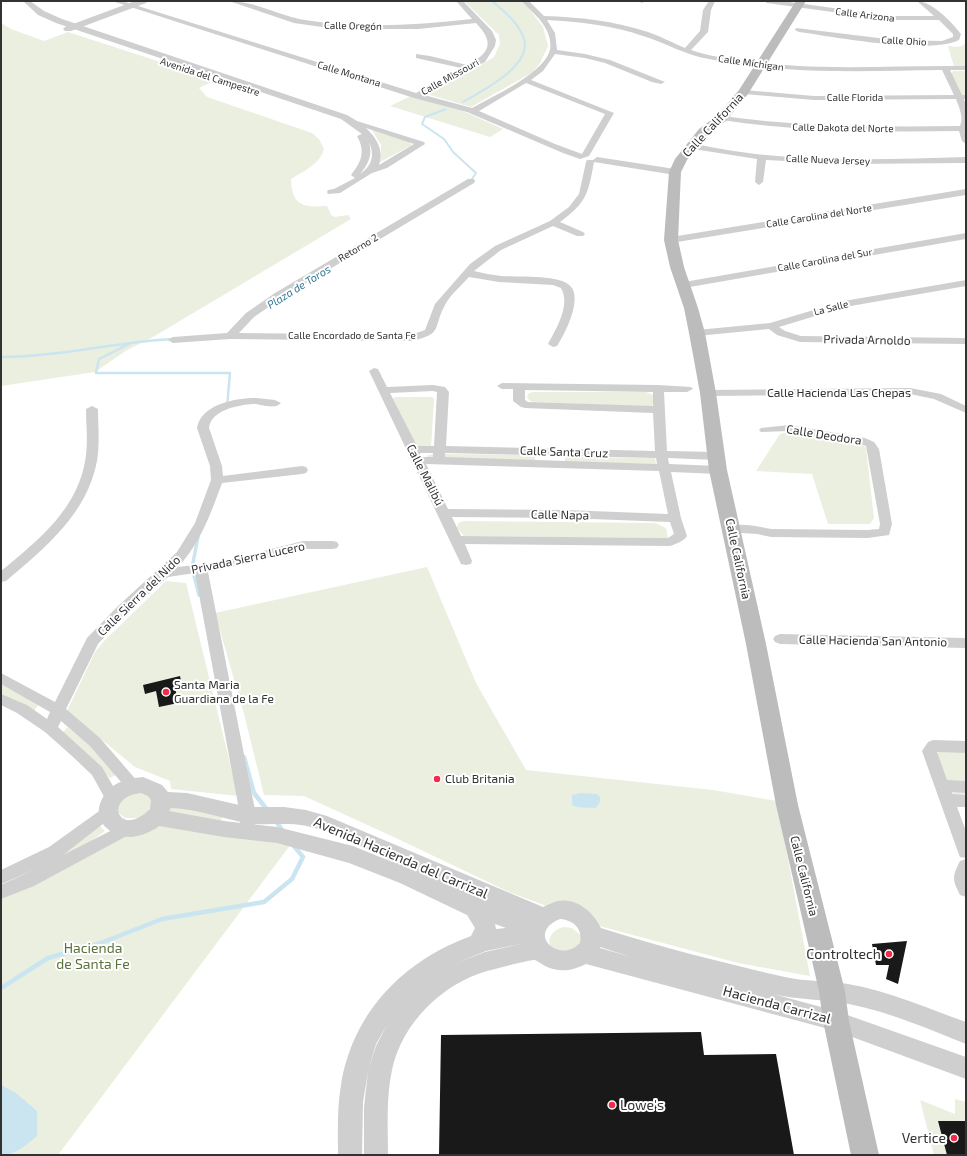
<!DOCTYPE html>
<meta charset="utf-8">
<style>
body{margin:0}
#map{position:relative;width:967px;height:1156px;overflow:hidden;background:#fff;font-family:"Exo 2",sans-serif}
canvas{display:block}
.frame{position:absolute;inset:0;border:2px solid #323232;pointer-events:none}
</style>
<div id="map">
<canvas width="967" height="1156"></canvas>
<div class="frame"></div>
</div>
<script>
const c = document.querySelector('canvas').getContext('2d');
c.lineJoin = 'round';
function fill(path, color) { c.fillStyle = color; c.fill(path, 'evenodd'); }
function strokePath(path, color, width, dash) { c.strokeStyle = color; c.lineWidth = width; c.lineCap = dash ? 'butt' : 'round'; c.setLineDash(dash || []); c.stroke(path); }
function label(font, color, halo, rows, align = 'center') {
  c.font = font + ' "Exo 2",sans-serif'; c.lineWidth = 4; c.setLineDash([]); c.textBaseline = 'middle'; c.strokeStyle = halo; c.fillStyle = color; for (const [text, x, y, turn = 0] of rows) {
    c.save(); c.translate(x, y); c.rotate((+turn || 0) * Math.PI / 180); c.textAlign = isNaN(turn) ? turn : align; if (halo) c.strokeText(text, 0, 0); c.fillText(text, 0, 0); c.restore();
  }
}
const green = new Path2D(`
 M464 1H523L543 27 548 46 540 63 533 72 471 107 430 95 429 93 476 68 494 57 500 44 499 35Z
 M1 23 11 29 44 41 68 32 216 80 199 88 207 97 312 133 319 139 324 149C320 164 304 171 291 179 292 205 302 208 327 206L331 215 335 217 348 215 351 219 153 337 127 350 95 372 1 386Z
 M966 43V66L954 67 948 46C954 47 961 48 966 43Z
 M953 71H966V95H961L951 74Z
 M411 96 463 111 503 129 490 137 390 106Z
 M372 130 408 141 412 145 380 162 381 145Z
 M534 392H646L653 395V405L648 407 535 402 530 401 527 397 529 393Z
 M395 397H432L434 399 431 448 417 447 393 399Z
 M792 431 860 442 866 448 874 518 870 524H828L812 474 756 471 780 434Z
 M438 454 535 455V462L426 459 428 455Z
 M565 457 655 458 656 464 565 462Z
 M464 521 655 523 666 528 668 538 464 536 457 528 458 523Z
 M427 567 476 683 526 770 713 790 777 801 810 976 738 963 603 927 509 892 398 839 304 796 264 795 244 714 215 613Z
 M166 581 186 583 238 796 171 789 170 781 135 767 67 711 95 652 104 641Z
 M1 684 39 704 33 712 1 694Z
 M67 727 89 744 118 774 110 778 63 733Z
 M939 751H966V796H949L936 755Z
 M143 786 156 805 140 818H125L116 811V801Z
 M168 804 224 811 221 821 164 812Z
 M151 821 297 836 58 1155H1V896Z
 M98 824 105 831 91 841 1 888V879Z
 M564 927 572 928 584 938 577 956 551 950 549 940C552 933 555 929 564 927Z
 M955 1099 966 1102V1155H934L920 1100 955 1114Z`);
const water = new Path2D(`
 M580 793 597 794 600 797V802L596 808C588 807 579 809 572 805V795Z
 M1 1082 3 1086 16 1093 37 1111V1136C26 1145 16 1155 1 1155Z`);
const streamFar3 = new Path2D(`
 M463 102C482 91 532 66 524 39 519 23 504 11 492 1
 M446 109 425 117 422 124 444 139 453 152 476 173 470 182`);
const streamFar2 = new Path2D(`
 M131 343 99 359 96 373H230L227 407
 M1 357C59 357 115 342 173 339`);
const streamFar1 = new Path2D(`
 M198 537 192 568 199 595`);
const stream = new Path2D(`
 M244 757 254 793 268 811
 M275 820 283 831
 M1 988 48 958 101 943 162 919 264 902 292 879 303 857 294 846`);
const building = new Path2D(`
 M180 676 182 685 175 687 178 703 159 707 156 691 145 694 143 685Z
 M907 941 898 984 886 979 889 965H876L872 944Z
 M701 1032 704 1055 776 1054 794 1155H439L441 1035Z
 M938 1121H966V1155H947Z`);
const minor = new Path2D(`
 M23 1H30L44 11 62 19 347 115 357 121 424 142 425 144 387 168 372 173 340 193 328 194 327 192 328 190 334 189 355 178 351 175C361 162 366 152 357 136L362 134 341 119 56 23 38 15ZM366 128 414 144 379 165C384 151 377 138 366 128ZM369 142C375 155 372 166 360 174 368 165 373 155 369 142Z
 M112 1H122L416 93 461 68 416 58V54L430 56 467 65C490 53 495 43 476 23L418 29H336L294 23 229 1C255 1 279 16 305 20 361 29 417 25 472 19L456 1H463L492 31 496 40 495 46 485 62 424 95 472 108C493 96 539 76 549 53 552 47 550 37 547 31 542 19 530 11 522 1H529L544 16C579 17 614 21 648 32 660 36 673 43 685 48L700 31 703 10 709 1H715L711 10 708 32 691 50C707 56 725 58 742 60 816 72 891 65 966 66V70H950L962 95H966V99H964L966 105V144L962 141 959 131C880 132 801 132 722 120L718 118 722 116C801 127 880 127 960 126 964 118 959 107 956 99L814 100 744 94 740 92 744 90 814 96 954 95 942 70C864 71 787 75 709 59 685 55 666 43 643 36 613 25 579 22 547 20L555 33 557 50 585 54 610 60 665 82 661 84 652 82 605 63 585 58 555 54 543 71 531 80 614 113 589 156 580 159 563 153 467 112 414 98ZM526 83 605 114 582 154 555 144 479 111Z
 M637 1H645L642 3Z
 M764 1H782L891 16H934L917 1C931 1 952 22 961 34L959 40C929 55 835 37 799 32L795 30 796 28 895 40 942 41 953 37V34L939 20H891L767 3Z
 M690 143C719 149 748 154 777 156 840 161 903 159 966 157V163L845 164 766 160 763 182 759 185 755 182 757 159 687 148 686 146Z
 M597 157 675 169 679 172 675 175 594 162C588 194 587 202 560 222L583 232 585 234 583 236H577L553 226 501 250 474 271C483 273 492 275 501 276 516 277 556 275 568 284 585 295 565 334 557 346L553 347 548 344C556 329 571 305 561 288L553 285 499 282 469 277C462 285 450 295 445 305 432 329 444 333 412 341L230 339 173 343 168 340 173 337 227 333 246 313 275 293 468 179H474L475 181 474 183 283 297 254 317 239 333 411 335 425 330 435 304 470 264 495 246 550 221 569 207 579 194 586 162 587 160H593Z
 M966 189V195L671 243 666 240 671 237Z
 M966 233V239L684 288 679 285 684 282Z
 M966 280V286L845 307 779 327 785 331 801 336 966 338V344L800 342 777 335 769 329 697 336 692 333 697 330 770 323 844 301Z
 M374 368 378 369 387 387 433 385 445 387 449 392 446 446 655 451 653 413 525 408 521 407 513 401V389H502L497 386 502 383 658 385 691 387 693 389 687 392H664L667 451 716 452 720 453 722 456 720 459 716 460 668 458 669 464 718 466 722 467 724 470 722 473 718 474 671 472 681 518 687 536C684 541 676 544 670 546L465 544 472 561 471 564 466 565 461 564 369 371ZM525 390 653 392V406L528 402 525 400ZM433 391 437 392 434 446H417L390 393ZM420 453H433V457H422ZM445 453 656 458 657 464 445 457ZM426 464 659 471 668 514 565 510 448 509ZM452 517 565 518 670 522 674 534 668 538 461 536Z
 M910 388 941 394 966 406V413L934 399 910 394 708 396 702 393 708 390Z
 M256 398 275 400 281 403C275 410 261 404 253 404 238 405 211 410 209 428L222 466 223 476 302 466 306 467 308 470 306 473 302 474 222 483C211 513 200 544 178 567L220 562 303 541H333L337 542 339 545 337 548 333 549H303L220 570 208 572 256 815V823L254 827 248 829 242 827 240 823V815L195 573 168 577 127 613 98 644 66 709 100 738 138 782 141 786 138 790 133 792 128 790 90 746 61 721 58 727 102 767 120 798 117 802 112 804 107 802 92 775 72 756 45 732 17 713 1 705V694L27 705 47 719 50 712 1 684V673L55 702 87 638 117 607 177 552 195 523 211 480 210 466 197 428C201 404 236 398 256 398Z
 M92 406 98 409C98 426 100 444 97 461 87 514 45 548 6 581L1 582V571C39 540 80 507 86 455 88 440 86 424 86 409Z
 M789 425 865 438 874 442 879 449 892 524 889 535 868 538 771 537 757 534 727 532 725 529 727 526C740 523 757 526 771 529L868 530 879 529 880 524 866 446 858 443 789 431 761 432 759 430 761 428Z
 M780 634 966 638V648L780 644 775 642 773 639 775 636Z
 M933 740 966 741V753L937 752 947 780 966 781V793L952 792V794L966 795V807H957L966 831V858L960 857 958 852 922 751 928 742Z
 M107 807 112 809 115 813 112 817 63 855 128 822 134 824 136 828 134 832 34 886 1 899V885L38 868 1 884V870L49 847 102 809Z
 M966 859V897L960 895C952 879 952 877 960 861Z`);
const tertiary = new Path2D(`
 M135 1H148L146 3 71 31H65L63 29 65 27Z
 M143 777 162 785 168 792 187 793 248 807H284L306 810 327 816 543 907C548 905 553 902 558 901 577 897 594 913 601 928 661 947 723 963 785 977 806 982 827 980 848 984 889 991 927 1008 966 1022V1044C928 1029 890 1012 849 1004 824 999 798 1000 773 994L836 1011 966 1057V1079L836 1031 586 964C571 971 560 973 545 966 542 964 537 961 535 960 527 960 496 969 487 971 442 984 402 1023 392 1070 386 1097 388 1127 388 1155H364V1107L368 1072 363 1102 362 1155H338C338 1132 337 1108 341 1085 353 1012 403 961 471 936L475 928 467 915 400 883 349 863 277 843 224 837 159 826C152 832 140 836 131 837 110 837 91 820 102 799 110 783 125 779 143 777ZM141 793 148 796 151 800 150 809C119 840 102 797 141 793ZM171 808C196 809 221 818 246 823 265 826 286 822 307 826 337 833 369 851 397 864L353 846 277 827 224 821 169 811ZM560 919C574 920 583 929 580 943 559 965 525 933 560 919ZM495 924 506 928 496 929ZM525 943 485 952 456 963 486 951ZM600 947 631 957 600 948ZM387 1025 376 1046 368 1071 376 1044Z`);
const secondary = new Path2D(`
 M796 1H806L748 94 726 121 707 135 687 160 681 172 678 240 684 267 698 308 705 333 716 393 727 470 766 644 798 805 845 991 849 1021 879 1155H851L823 1021 819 991 776 805 746 644 709 470 700 393 689 333 684 308 670 267 664 240 669 172 675 159 699 129 718 115 739 90Z`);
const markers = [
 [166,692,4,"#f32a4c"],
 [437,779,4,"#f32a4c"],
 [889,954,4,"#f32a4c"],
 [612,1105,4,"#f32a4c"],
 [954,1138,4,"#f32a4c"]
];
const farStreetnames = [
 ["Calle Arizona",865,15,7],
 ["Calle Oregón",353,26,1],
 ["Calle Ohio",904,41,3],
 ["Calle Míchigan",751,63,8],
 ["Calle Montana",349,74,17],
 ["Avenida del Campestre",210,77,18],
 ["Calle Missouri",450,77,-29],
 ["Calle Florida",855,98],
 ["Calle Dakota del Norte",843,128,1],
 ["Calle Nueva Jersey",828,160,2],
 ["Calle Carolina del Norte",819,216,-9],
 ["Retorno 2",358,248,-31],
 ["Calle Carolina del Sur",825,260,-10],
 ["La Salle",831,308,-14],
 ["Calle Encordado de Santa Fe",352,336]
];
const farWaternames = [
 ["Plaza de Toros",299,287,-32]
];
const streetNames = [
 ["Calle California",713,125,-47],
 ["Privada Arnoldo",867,340,1],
 ["Calle Hacienda Las Chepas",839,393],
 ["Calle Deodora",824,435,9],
 ["Calle Santa Cruz",564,452,2],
 ["Calle Malibú",425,475,63],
 ["Calle Napa",560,515,1],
 ["Privada Sierra Lucero",248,558,-12],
 ["Calle California",738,559,78],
 ["Calle Sierra del Nido",139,596,-44],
 ["Calle Hacienda San Antonio",873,641,1],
 ["Calle California",804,876,76]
];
const poiNames = [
 ["Santa Maria",174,685],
 ["Guardiana de la Fe",174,699],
 ["Club Britania",445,779]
];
const nearStreetnames = [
 ["Avenida Hacienda del Carrizal",401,858,23],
 ["Hacienda Carrizal",777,1005,15]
];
const nearParknames = [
 ["Hacienda",93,948],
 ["de Santa Fe",93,964]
];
const nearPoinames = [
 ["Controltech",881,954],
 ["Lowe's",620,1105,"left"],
 ["Vertice",946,1138]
];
fill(green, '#eaefe0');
fill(water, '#cbe5f0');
strokePath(streamFar3, '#cbe5f0', 2);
strokePath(streamFar2, '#cbe5f0', 2.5);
strokePath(streamFar1, '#cbe5f0', 3.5);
strokePath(stream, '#cbe5f0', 4.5);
fill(building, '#191919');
fill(minor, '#cfcfcf');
fill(tertiary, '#cfcfcf');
fill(secondary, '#bcbcbc');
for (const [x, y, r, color] of markers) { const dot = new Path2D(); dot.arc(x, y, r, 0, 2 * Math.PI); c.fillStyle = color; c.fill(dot); strokePath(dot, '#fff', 1.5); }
label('10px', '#323232', '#fff', farStreetnames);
label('italic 11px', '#367a95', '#fff', farWaternames);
label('12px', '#323232', '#fff', streetNames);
label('12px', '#323232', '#fff', poiNames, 'left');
label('14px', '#323232', '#fff', nearStreetnames);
label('14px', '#5a733b', '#fff', nearParknames);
label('14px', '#323232', '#fff', nearPoinames, 'right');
</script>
